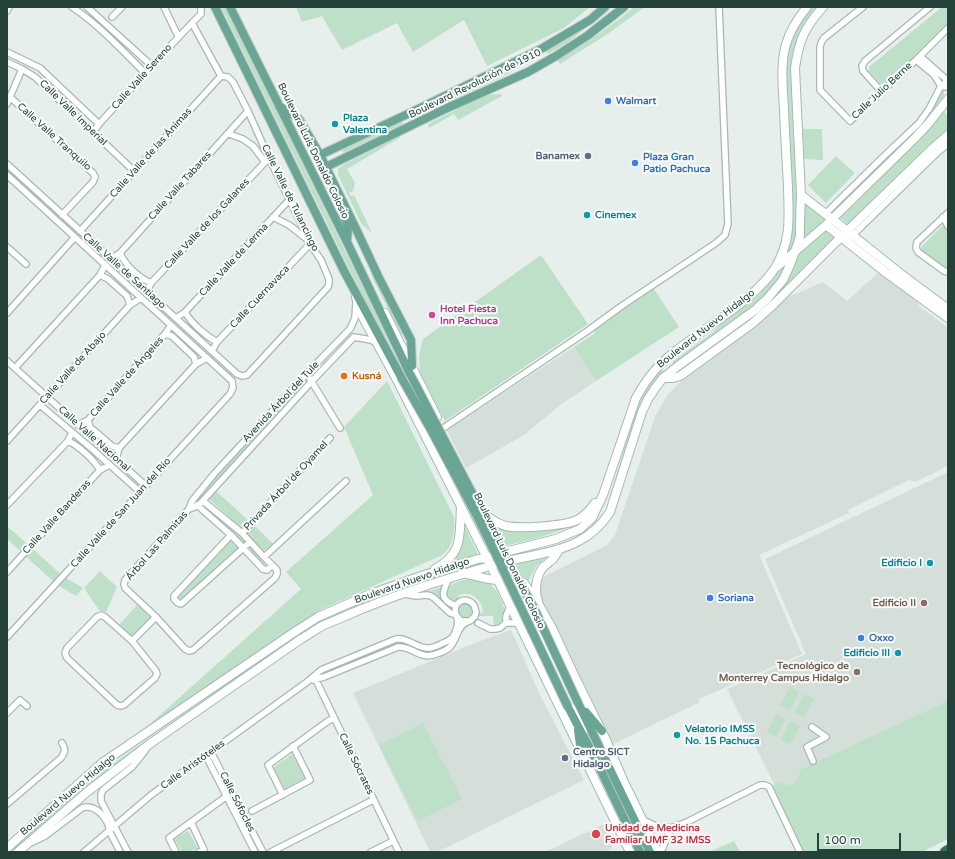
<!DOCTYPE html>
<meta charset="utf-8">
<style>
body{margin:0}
#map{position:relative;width:955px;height:859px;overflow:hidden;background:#e6efeb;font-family:"Varela Round",sans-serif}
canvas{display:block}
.frame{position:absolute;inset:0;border:8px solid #24423a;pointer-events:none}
.scale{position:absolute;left:817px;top:833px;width:84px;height:18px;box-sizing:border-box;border:2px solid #24423a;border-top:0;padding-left:5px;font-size:12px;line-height:14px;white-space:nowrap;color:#24423a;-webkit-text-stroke:3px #f7fbf9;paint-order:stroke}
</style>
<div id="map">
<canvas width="955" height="859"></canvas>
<div class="frame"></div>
<div class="scale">100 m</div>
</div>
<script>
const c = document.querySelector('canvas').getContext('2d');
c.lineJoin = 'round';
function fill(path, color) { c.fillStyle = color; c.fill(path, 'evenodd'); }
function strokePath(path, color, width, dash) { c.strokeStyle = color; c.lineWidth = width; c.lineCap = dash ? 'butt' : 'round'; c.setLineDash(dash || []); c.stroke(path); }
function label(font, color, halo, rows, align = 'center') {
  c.font = font + ' "Varela Round",sans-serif'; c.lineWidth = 4; c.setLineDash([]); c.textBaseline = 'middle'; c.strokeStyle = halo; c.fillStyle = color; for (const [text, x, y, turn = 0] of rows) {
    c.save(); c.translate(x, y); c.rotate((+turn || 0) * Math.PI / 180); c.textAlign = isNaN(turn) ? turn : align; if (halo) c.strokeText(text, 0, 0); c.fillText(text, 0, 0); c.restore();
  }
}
const built = new Path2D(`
 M879 272 918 301 919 306 948 328V466L915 482 909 480 848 510 849 513 759 555 802 654 699 699 700 702 613 744 540 601 538 592 541 578 607 545 615 535 655 417 667 396 680 382 749 330 786 298 823 282 847 301Z
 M574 347 596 381 560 405 524 435 466 468 447 430Z
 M948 472V834L808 852 727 689 806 654 765 559Z
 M511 630 540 695 584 780 437 852H430L353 693 475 643Z
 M604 824 613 844 611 849 605 852H545Z`);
const green = new Path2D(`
 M221 7H225L370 301 397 360 366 303Z
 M296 7H590L564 28 487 66 464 20 413 52 397 23 342 50 322 16 302 22Z
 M634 7H645L606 35 560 64 557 60C584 45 610 27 634 7Z
 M810 7H819L798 39V227L795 245 784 260C789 245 792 233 792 217L786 79C786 58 788 44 798 25 801 18 806 13 810 7Z
 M942 7H948V27L886 87 880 83 869 71V67Z
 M586 26 587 27 570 41 548 54 546 51Z
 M518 65V67L508 74 436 108 435 107 444 100Z
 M942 90 944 92C945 102 933 113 927 121L835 212 832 213 833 211 925 119Z
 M501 94 502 96 458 120 454 114 429 128 428 126 430 123 485 95Z
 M944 110 948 118V132L849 225 840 218 863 196 877 179Z
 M401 121 403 124 343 153 342 150Z
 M803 129H822L823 160 804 159Z
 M300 133H302L307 138 323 173 324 179 343 216 342 217Z
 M400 136 401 137 347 169 355 183 353 191 349 193 351 196 354 195 372 233 362 225 338 175V169L343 165Z
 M836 156 855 173 826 203 808 185Z
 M804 201 827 220 801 243 805 226Z
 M944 224 948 231V268L947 269 944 267 924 253C922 250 921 249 922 246Z
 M824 231H827L836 237 813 262 781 290 780 289 795 264 799 252Z
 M541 255 588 324 445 421 420 372 419 357 423 339Z
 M789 261 783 274 761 301 674 364 673 363V361L712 333 722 322 758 296 767 286 776 274Z
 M368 264H369L402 331V337L373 279Z
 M652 286 679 327 596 381 574 347 595 333 592 328Z
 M747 320H748L747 323 681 372 679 370Z
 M663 367 662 371 664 374 657 381 611 499H609L623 453 626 434 632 416 644 388Z
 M304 380 307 382 198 501 196 499Z
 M387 381 454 517C455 527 454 542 447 550 445 553 442 555 440 556L322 609 155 726 152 722 301 589 286 572 373 495 344 427Z
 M216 491 248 520 243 526 240 527 210 500 209 497Z
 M204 503 239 535 265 564 263 566 237 537 202 505Z
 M585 519 571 527 538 538 504 546 493 524 500 527Z
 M463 523 477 552V554L449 563Z
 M7 526 63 576 83 588 76 596 56 584 7 539Z
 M255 526 273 544 265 550H262L247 535 248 532Z
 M230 540 238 548 180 600 177 597Z
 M546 558 536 566 529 580 525 583 514 565 533 560Z
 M100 571 117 587 106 612 99 610 84 588Z
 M452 571 453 572 324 624 152 741 15 852H8L71 797 101 772 291 639C322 620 355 602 390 590 410 583 431 577 452 571Z
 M469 579C476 579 485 580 490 584 498 590 510 612 502 621 500 624 497 624 494 625L493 616H478V613H483C483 600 470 589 458 596V600C453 601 451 601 447 598 444 584 459 581 469 579Z
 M445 586 442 590 454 607 451 612 432 594 427 592Z
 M457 611a8 8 0 1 1 16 0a8 8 0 1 1-16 0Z
 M137 605 151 617 133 635H130L119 625Z
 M790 687 800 692 790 710 780 705Z
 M804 694 814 699 804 718 794 713Z
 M948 701V839L922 852H804L769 788 779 782C791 790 799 782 800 770Z
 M776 714 786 719 776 737 767 732Z
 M790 721 800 726 790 745 781 740Z
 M423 723 462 799 418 821 379 745Z
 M292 754 305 778 285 789 273 768Z
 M188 831 198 848 188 852H182L174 839Z
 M734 841 740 852H711V851Z`);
const street = new Path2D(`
 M72 7C99 25 122 50 145 73
 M87 7 152 66
 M164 7 178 36
 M863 7 824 38 821 43 820 47V90L850 121 916 60 948 28
 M7 11 9 7
 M112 17 122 7
 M192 23 221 76
 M7 52 40 68 99 124
 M920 56 947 80 948 83
 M916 60 934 75 941 86 948 87
 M7 62 22 69 35 77 134 171
 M882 92 863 71 862 66 865 61 930 7
 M10 97 93 173 95 177 93 182 62 215
 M7 104 22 69
 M93 132 99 124C133 87 166 49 201 14V7
 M229 134 243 139 253 146 265 162
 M7 164 237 374 242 376 247 375 328 287 329 283V279L321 260 310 244 299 219 269 158 248 111 233 82 228 77 221 76
 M7 175 232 381 233 388 230 394 7 637
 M948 213 917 242 916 248 918 252 944 271 948 272
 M825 214 882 158 919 123 929 109 941 86 948 80
 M273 217 289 225 308 240
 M943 217 948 226
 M80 231 221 76
 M849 236 853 235 938 152 948 144
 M7 247 26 264
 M120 253C125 265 139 278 151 283
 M110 259 120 253 248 111
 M100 275 108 279 127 296 130 305
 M147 292 151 283 269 158
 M185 312C191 323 206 336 217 342
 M7 313 75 237
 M176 318 185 312 290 199
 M165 334 172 336 194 357 196 364
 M212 351 217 342 310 244
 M7 361 145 485
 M15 368 100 275 105 265
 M310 379 340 428
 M40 405 91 448 140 492
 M88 420 90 427 112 446 119 448
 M78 425 88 420 165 334 171 325
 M442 429 586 332 623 305 716 243 725 235 728 224 719 7
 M7 441 130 305 141 298
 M68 441C79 446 93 459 100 470
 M116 459 119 448 196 364 207 358
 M203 501 242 533 264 557 277 570V574L275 578 193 650 189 651 185 649 156 617 125 588 124 584 125 580 189 509 192 501 214 474 309 371 350 329 355 318 356 303
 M7 505 68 441 72 432
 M197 505 231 535 263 569 267 570 272 565
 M189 509 198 506 312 381 354 337 371 340 377 343
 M242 533 330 438
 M231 535 174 596V599L178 603 181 604 250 542
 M264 557 346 481
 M7 572 100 470 109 465
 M449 578C442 593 439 599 456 606
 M405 594 416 596 427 595 431 596 434 598 450 613 456 615 460 620 463 621H470L475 616 476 612 474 605C465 595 452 602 456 615
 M101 615 105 617 132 641 156 671 157 674 155 678 124 705 121 706 117 705 67 658 65 653 67 648 97 617Z
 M478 623 490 629H495L500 628 506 623H518
 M506 623V616L510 606
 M132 641 156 617
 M314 676 399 852
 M313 680 324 677 398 647C414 646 420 662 439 653 443 652 447 650 450 647 457 640 457 626 467 622
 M7 713 20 700 27 706
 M812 727 826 737 807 747 813 761
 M211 752 263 852
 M206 756 255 852
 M283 795 268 765 328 721 334 718
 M7 804 61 758C65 752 66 750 62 743
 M252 811 310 780 293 746
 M643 820 656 826 671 828 687 822 760 785H765L769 787 800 852
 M191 822 204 850 199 852
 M33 842 45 836 82 808C93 804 102 813 107 822 109 825 109 829 110 832 113 839 117 845 120 852
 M84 852 151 795 307 682 321 670 396 639C408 637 417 649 429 648 434 648 439 645 443 643 449 641 453 638 455 633 457 628 459 624 457 618
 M128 852 101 801V794L103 790 132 767 145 751
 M176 852 169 838 227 796
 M271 852 373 800
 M371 852 393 841
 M661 852 671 828`);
const secondary = new Path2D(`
 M801 195 832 219 901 274 948 309
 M826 225 885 272 948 318
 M778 266 826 225 916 137 928 124 948 99
 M356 297 360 312 397 380 487 558 630 852
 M385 313 437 417
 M663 378H673L680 376 753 323 774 304 847 231 933 148 948 135
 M484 514C491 519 497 524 506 526 520 529 565 526 577 520 585 516 590 510 595 503
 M435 569C464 553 459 536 461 507
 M467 574C478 576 487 580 498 580
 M524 583 539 605 552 628 574 675 606 740 623 780 658 852
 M538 601C534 590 536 575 544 566 546 565 548 564 549 562 554 559 557 554 559 549
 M523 607 532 620 577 713 583 731
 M7 848 102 763 296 631 318 617 370 594 427 574 478 559 487 558 493 555 556 539 580 529 592 518 603 495 636 398C648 376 658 365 678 349 696 336 714 323 732 310 748 298 764 285 775 268 791 242 789 218 788 189 787 163 785 136 784 110 783 89 780 65 786 44 790 31 798 18 807 7
 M18 852 87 792 151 743 301 639C308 635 315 630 322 626 331 622 341 618 350 614 399 593 449 578 500 563 525 556 553 554 577 542 591 535 601 526 610 512L642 412 648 399 656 387 663 378 678 366 755 310 767 299 783 280 790 265 798 243 800 236V222L801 195 795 68C799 41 804 28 823 7`);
const primary = new Path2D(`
 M215 7 344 271 401 377
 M230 7 347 242 410 374
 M279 106 299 119 320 155 357 231 379 278 411 340 412 366
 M320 155 412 112 541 49 590 20 605 7
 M326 167 445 109 528 72 556 56 587 36 624 7
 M342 212 348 226 347 242
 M578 703 650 852
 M568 707 594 756 640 852
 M586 712 602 731
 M578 730 581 753`);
const highway = new Path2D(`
 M945 852 948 850`);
const primaryBridge = new Path2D(`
 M410 374 504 554 534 608 578 703
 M401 377 430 428 477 516 497 557 568 707`);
const markers = [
 [608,101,4,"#3f7fe0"],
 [335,124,4,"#0f9aa8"],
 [588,156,4,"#5c6f8a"],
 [635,163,4,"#3f7fe0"],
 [587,215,4,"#0f9aa8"],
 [432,315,4,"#d1479c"],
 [344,376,4,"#e8710a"],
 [930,563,4,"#0f9aa8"],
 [710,598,4,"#3f7fe0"],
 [924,603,4,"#8d6e63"],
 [861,638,4,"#3f7fe0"],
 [898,653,4,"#0f9aa8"],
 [857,672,4,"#8d6e63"],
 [677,735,4,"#0f9aa8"],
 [565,758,4,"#5c6f8a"],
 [596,834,5,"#e0444e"]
];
const streetNames = [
 ["Calle Valle Sereno",142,77,-48],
 ["Boulevard Revolución de 1910",475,84,-26],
 ["Calle Julio Berne",882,91,-43],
 ["Calle Valle Imperial",73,113,44],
 ["Calle Valle Tranquilo",54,137,42],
 ["Boulevard Luis Donaldo Colosio",313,151,64],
 ["Calle Valle de las Ánimas",151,153,-48],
 ["Calle Valle Tabares",180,186,-48],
 ["Calle Valle de Tulancingo",290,198,64],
 ["Calle Valle de los Galanes",207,224,-47],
 ["Calle Valle de Lerma",234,260,-47],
 ["Calle Valle de Santiago",124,271,42],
 ["Calle Cuernavaca",260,297,-47],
 ["Boulevard Nuevo Hidalgo",706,329,-38],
 ["Calle Valle de Abajo",73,368,-48],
 ["Calle Valle de Ángeles",127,377,-48],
 ["Avenida Árbol del Tule",281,402,-47],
 ["Calle Valle Nacional",94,439,42],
 ["Privada Árbol de Oyamel",286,486,-47],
 ["Calle Valle de San Juan del Río",121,513,-48],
 ["Calle Valle Banderas",57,517,-48],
 ["Árbol Las Palmitas",157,546,-49],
 ["Boulevard Luis Donaldo Colosio",509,561,64],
 ["Boulevard Nuevo Hidalgo",412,581,-19],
 ["Calle Sócrates",356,764,64],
 ["Calle Aristóteles",193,765,-36],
 ["Boulevard Nuevo Hidalgo",68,795,-40],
 ["Calle Sófocles",237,802,63]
];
const shopNames = [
 ["Walmart",616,101],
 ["Plaza Gran",643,157],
 ["Patio Pachuca",643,169],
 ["Soriana",718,598],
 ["Oxxo",869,638]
];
const cultureNames = [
 ["Plaza",343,118],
 ["Valentina",343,130],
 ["Cinemex",595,215],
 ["Edificio I",922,563,"right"],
 ["Edificio III",890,653,"right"],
 ["Velatorio IMSS",685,729],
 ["No. 15 Pachuca",685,741]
];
const serviceNames = [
 ["Banamex",580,156],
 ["Centro SICT",573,752,"left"],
 ["Hidalgo",573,764,"left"]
];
const hotelNames = [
 ["Hotel Fiesta",440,309],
 ["Inn Pachuca",440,321]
];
const foodNames = [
 ["Kusná",352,376]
];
const educationNames = [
 ["Edificio II",916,603],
 ["Tecnológico de",849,666],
 ["Monterrey Campus Hidalgo",849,678]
];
const healthNames = [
 ["Unidad de Medicina",605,828],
 ["Familiar UMF 32 IMSS",605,840]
];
fill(built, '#d4dfda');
fill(green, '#bfe0c8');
strokePath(street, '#a8b8b2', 8);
strokePath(secondary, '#a4bbb3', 10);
strokePath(primary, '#c2cac8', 10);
strokePath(highway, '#c2cac8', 12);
strokePath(street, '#fff', 5.5);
strokePath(secondary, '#fff', 8);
strokePath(primary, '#6aa596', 8);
strokePath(highway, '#2f6f62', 10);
strokePath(primaryBridge, '#c2cac8', 10, []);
strokePath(primaryBridge, '#6aa596', 8);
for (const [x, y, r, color] of markers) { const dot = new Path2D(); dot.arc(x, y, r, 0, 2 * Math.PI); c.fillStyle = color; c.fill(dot); strokePath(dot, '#f7fbf9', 1.5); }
label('10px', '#24423a', '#f7fbf9', streetNames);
label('bold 10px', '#366cbe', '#f7fbf9', shopNames, 'left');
label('bold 10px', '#0d838f', '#f7fbf9', cultureNames, 'left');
label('bold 10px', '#4e5e75', '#f7fbf9', serviceNames, 'right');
label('bold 10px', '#b23c85', '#f7fbf9', hotelNames, 'left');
label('bold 10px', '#c56008', '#f7fbf9', foodNames, 'left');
label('bold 10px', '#785e54', '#f7fbf9', educationNames, 'right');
label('bold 10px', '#be3a42', '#f7fbf9', healthNames, 'left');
</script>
